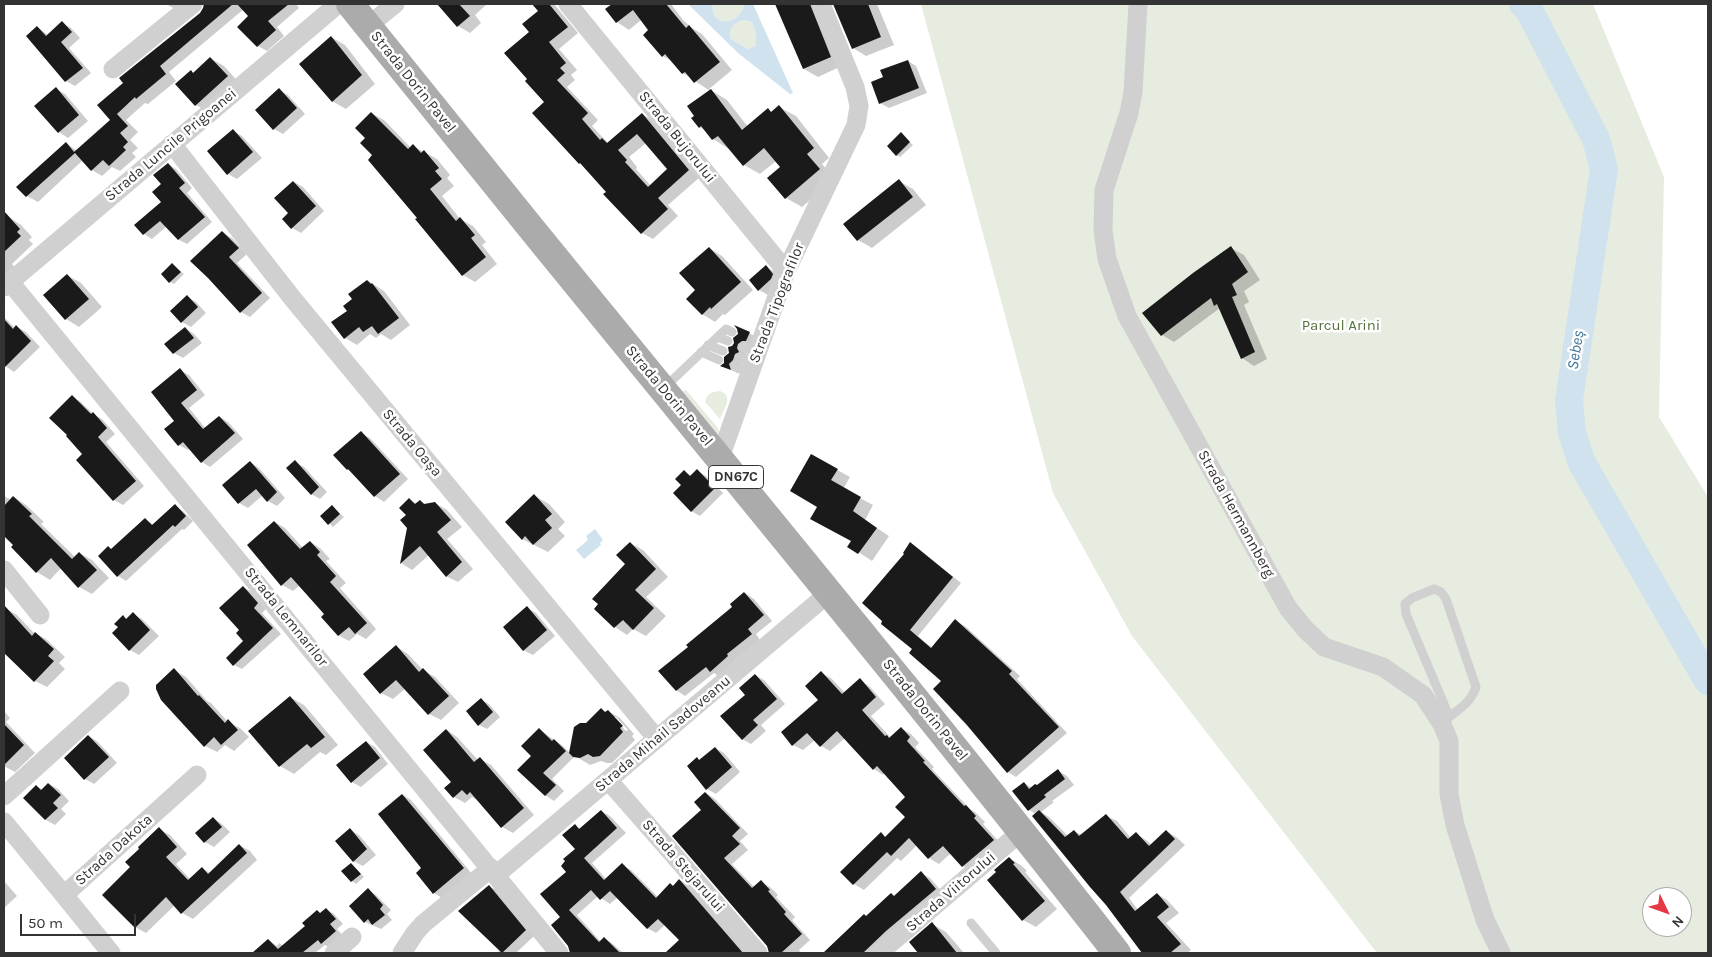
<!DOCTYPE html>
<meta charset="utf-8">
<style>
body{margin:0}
#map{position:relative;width:1712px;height:957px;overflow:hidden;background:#fff;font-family:Karla,sans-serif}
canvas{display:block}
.frame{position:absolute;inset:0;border:5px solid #333;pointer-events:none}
.north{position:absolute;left:1642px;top:887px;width:50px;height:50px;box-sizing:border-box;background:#fff;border:1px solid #adadad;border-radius:50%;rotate:132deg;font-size:14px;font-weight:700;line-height:20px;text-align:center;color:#333}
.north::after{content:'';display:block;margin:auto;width:18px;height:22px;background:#e63946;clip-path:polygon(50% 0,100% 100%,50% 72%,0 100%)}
.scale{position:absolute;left:20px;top:914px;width:116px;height:22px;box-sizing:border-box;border:2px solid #333;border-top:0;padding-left:6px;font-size:15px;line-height:18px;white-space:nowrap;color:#333;-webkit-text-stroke:4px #fff;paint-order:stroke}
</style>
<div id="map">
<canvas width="1712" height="957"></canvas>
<div class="frame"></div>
<div class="north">N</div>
<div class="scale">50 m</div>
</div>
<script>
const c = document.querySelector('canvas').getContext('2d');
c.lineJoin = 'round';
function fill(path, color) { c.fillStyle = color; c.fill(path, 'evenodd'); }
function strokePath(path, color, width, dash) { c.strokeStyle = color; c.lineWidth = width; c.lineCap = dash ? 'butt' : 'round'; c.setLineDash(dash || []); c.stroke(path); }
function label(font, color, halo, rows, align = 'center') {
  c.font = font + ' Karla,sans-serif'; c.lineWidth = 5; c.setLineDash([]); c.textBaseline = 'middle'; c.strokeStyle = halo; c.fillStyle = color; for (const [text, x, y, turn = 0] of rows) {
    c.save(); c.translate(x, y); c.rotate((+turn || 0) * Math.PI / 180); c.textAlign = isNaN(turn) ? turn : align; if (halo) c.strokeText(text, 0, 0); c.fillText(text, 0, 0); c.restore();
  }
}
const green = new Path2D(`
 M713 4H745C738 28 709 26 713 4Z
 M921 4H1593L1664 177 1659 417 1708 497V953H1377L1132 636 1053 493ZM1652 897H1682V927H1652Z
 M744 20 752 22 756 33 755 46 748 49 731 39C728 28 733 23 744 20Z
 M686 390 718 428 719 433 717 435 681 392Z
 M720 391C734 396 724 409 720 419L705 402C707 393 712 392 720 391Z`);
const water = new Path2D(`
 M688 4H713C709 26 738 28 745 4H753L793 93 790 94 738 53ZM744 20 752 22 756 33 755 46 748 49 731 39C728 28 733 23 744 20Z
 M595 529 603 540 600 543 601 545 584 559 576 550 588 540 586 536Z`);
const shadow = new Path2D(`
 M166 4H183L177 10Z
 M206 4H296L299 8 277 27 284 36 267 51 258 46 250 16 244 9 169 72 176 81 148 104 145 103 126 120 138 132 130 140 138 148 132 153 136 157 120 171 112 167 102 176 92 170 83 160 38 202 27 196 66 143 77 151 112 120 201 14Z
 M439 4H485L486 5 475 15 481 23 470 33 458 26Z
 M534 4H554L578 33 559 49 577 70 571 75 575 80 567 87 598 120 592 126 607 142 608 144 642 114 654 121 700 177 668 205 678 216 653 239 642 233 584 165 579 163 545 102 531 32 540 11ZM646 143 669 169 651 186 636 169 637 167 629 157Z
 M612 4H671L683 20 692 28 702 34 732 70 709 89 727 100 748 127 768 110 772 113 779 107 796 116 829 158 822 164 835 179 802 207 786 198 781 167 776 161 760 174 744 165 729 149 713 139 707 131 699 127 710 91 683 73 673 62 663 56 650 30 641 20 629 30 617 22 607 9Z
 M776 4H828L844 65 818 77 804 69Z
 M834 4H877L894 45 866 56 853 48Z
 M62 23 71 28 80 38 69 48 91 73 75 86 66 81 28 36 37 27 48 35Z
 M331 37 345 45 375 84 346 109 332 101Z
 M210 58 224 66 241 85 210 113 196 105 177 85 191 72 194 73Z
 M908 61 916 66 927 93 889 108 880 103 885 78Z
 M56 89 65 94 88 121 68 138 59 132 36 106Z
 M279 90 288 95 305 114 283 134 274 129Z
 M371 113 384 120 411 148 413 146 437 159 450 175 447 178 454 186 442 196 460 219 473 226 486 242 482 245 497 264 475 282 463 275 374 155 367 138Z
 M233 131 242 136 262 158 237 179 228 174Z
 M901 134 913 145 900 157 896 155Z
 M168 164 176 169 192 188 187 193 212 222 187 244 179 240 167 226 152 239 144 234 162 202V184Z
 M899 181 913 189 926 205 872 248 858 240 845 224Z
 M294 182 303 187 324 211 301 233 292 228 290 213Z
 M4 214 21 225 32 237 29 240 33 244 12 264 21 274 4 283Z
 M223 233 232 238 247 254 237 263 270 298 250 317 241 312Z
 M709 248 722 256 753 290 725 315 723 314 715 322 702 314 696 290Z
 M1231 248 1244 255 1260 280 1244 291 1249 302 1244 305 1267 359 1254 366 1242 358 1220 308 1174 342 1162 335Z
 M172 265 184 274 174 284 170 282Z
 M766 267 775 272 782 280 768 295 759 290Z
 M67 275 81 283 102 307 79 327 66 319Z
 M368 281 384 291 410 325 391 340 381 334 376 338 370 334 357 345 345 338 348 311 353 299Z
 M187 297 196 302 206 313 191 327 182 322Z
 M4 317 15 328 17 327 26 332 40 347 14 372 4 365Z
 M185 328 194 334 202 343 183 358 174 353Z
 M749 333 758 338 746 349V354L747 357 743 359 742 365 738 369 739 374 723 366 733 347Z
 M180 370 189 375 205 395 189 408 206 429 220 417 228 422 243 439 210 467 202 462 190 448 188 450 179 445 176 421Z
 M72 397 81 402 93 414 102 419 115 434 106 442 144 486 123 505 114 500 83 455Z
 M361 433 370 438 408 479 384 502 375 496 354 473 347 469Z
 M812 456 850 477 843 489 873 505 865 520 889 536 872 561 849 546 852 541 819 506Z
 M250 462 259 468 285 498 277 506 268 501 263 495 248 508 239 503Z
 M295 462 304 467 327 492 320 499 311 494Z
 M697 471 706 476 723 493 700 516 691 511 683 485 684 472 692 476Z
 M4 496 11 500 14 497 26 505 44 522 41 524 75 557 79 553 92 560 109 578 92 594 79 587 61 568 50 580 37 572 12 547 15 545 4 535Z
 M535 496 549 504 565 522 558 529 565 536 548 552 522 539Z
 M409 500 417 504 420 501 427 505 435 503 447 510 462 527 447 539 473 569 458 582 446 576 429 555 412 570 401 563 408 527Z
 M175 506 183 511 193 521 184 530 182 529 126 581 118 576 112 550 145 519 154 525Z
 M332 507 344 517 333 527 322 516Z
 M275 522 285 528 303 548 310 542 320 548 330 559 326 561 346 583 340 588 376 629 366 639 357 634 349 641 338 635 326 614 300 585 293 591 282 585Z
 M630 543 643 550 668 577 646 597 666 616 646 636 633 629 627 635 615 627 595 609 627 564Z
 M911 544 919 549 961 583 918 636 932 648 956 621 965 626 1020 676 1017 679 1067 733 1016 777 1008 772 934 689 943 680 914 649 883 623Z
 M243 587 252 592 266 609 262 613 281 634 242 669 234 665 244 641 241 630Z
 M745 593 754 599 772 621 756 634 760 640 735 660 737 662 720 677 714 673 685 696 676 690 690 648 734 607Z
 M5 608 17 615 35 634 36 633 47 640 65 657 59 663 65 669 47 687 35 681 4 649V609Z
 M527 608 536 613 555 636 533 655 523 650Z
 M133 614 142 619 159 636 139 655 130 650 120 628 123 617 128 620Z
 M397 647 408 654 423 670 435 677 459 703 441 720 429 714 406 688 393 699 381 693Z
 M174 670 186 677 207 701 211 703 228 722 240 728 249 737 234 751 225 745 217 752 205 746Z
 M821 673 831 678 845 693 860 680 869 686 885 704 871 716 891 738 901 728 911 734 919 743 915 747 934 767 932 769 970 809 975 812 985 822 983 824 1003 846 973 872 963 866 951 853 939 864 929 858 917 845 901 861 897 858 864 890 854 884 842 872 881 834 886 837 907 817V797L885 773 883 775 874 769 845 738 830 751 821 746 815 740 803 750 793 745 820 701Z
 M755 675 764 680 785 704 761 725 766 731 751 744 742 739 746 695Z
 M290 697 304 705 338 745 326 755 320 752 294 774 280 766 250 731Z
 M481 700 489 704 500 717 487 729 479 725Z
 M601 710 606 713 608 711 620 718 634 734 632 736 635 740 612 763H607L601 761 590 765 575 756 552 779 564 791 554 801 545 795 533 756 540 730 563 746 570 753 586 724ZM613 717H616L628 730 626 731Z
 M4 711 10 718 6 722 35 753 15 772 4 766Z
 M447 730 457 737 478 760 480 759 491 765 534 815 513 833 502 827 479 801 472 797 465 803 454 797Z
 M89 736 98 742 117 763 94 784 85 779Z
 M366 742 375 747 388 764 361 787 352 782Z
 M715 748 724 753 740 772 716 794 707 789 697 759 701 761Z
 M1058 771 1067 776 1074 785 1052 801 1054 802 1041 812 1049 817 1068 836 1074 831 1082 835 1106 816 1117 821 1131 838 1136 834 1146 840 1152 845 1166 831 1176 837 1185 845 1129 898 1138 910 1157 894 1167 900 1179 913 1166 923 1191 950 1187 953H1145L1036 814 1029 810 1024 783 1032 788 1037 786Z
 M49 784 58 789 69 801 61 809 66 814 55 825 46 820 25 798 36 786 43 790Z
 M706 793 715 799 748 834 740 841 748 850 732 864 755 888 761 882 770 887 778 895 776 897 795 917 792 920 810 940 799 950 801 953H770L768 945 674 836 703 810Z
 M403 795 411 800 472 874 442 898 434 893 423 869Z
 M601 811 610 816 626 833 592 863 606 879 622 865 631 870 658 897 680 880 689 886 747 953H666L681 940 665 925 656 933 647 928 618 897 610 904 598 896 577 915 601 942 604 938 613 944 623 953H571L562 917 568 872 576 849 575 825 581 829Z
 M213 818 222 824 230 832 214 847 205 842 197 833Z
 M159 829 170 835 187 854 176 864 190 879 202 868 210 873 239 845 250 851 257 860 193 919 182 913 175 905 146 933 135 927 131 867Z
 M350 830 359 835 376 855 363 866 353 861Z
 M1009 858 1022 866 1027 871 1025 872 1057 909 1036 927 1023 920 997 872Z
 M351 864 364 877 356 884 352 881Z
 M921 873 930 878 945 895 878 953H825L864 916 867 917 894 896Z
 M4 881 17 896 4 908Z
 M489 886 498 891 534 936 516 953H497L500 950Z
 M368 890 376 895 391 910 387 914 392 920 381 929 365 922Z
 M326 909 334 914 343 924 337 929 343 936 330 948 325 945 315 953H253L268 940 277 946 279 943 284 946 307 926 317 911 321 914Z
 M932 924 946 932 964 953H920L911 942Z`);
const river = new Path2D(`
 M1523 4 1527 6 1596 139 1604 169 1569 400 1572 433 1582 463 1708 681`);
const building = new Path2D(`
 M204 4H233L160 66 166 74 136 99 135 97 117 114 128 126 120 133 128 142 123 147 126 150 109 166 103 160 91 171 75 153 26 197 16 187 66 142 74 152 110 120 97 105 123 83 119 78 200 13 203 8Z
 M237 4H289L268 21 276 30 257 47 237 27 248 16Z
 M437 4H459L470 16 457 27Z
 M532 4H549L568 27 549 42 566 63 560 68 565 73 557 80 588 113 582 119 600 140 602 138 607 143 642 113 689 170 658 198 668 209 641 234 603 194 606 192 580 163 579 164 532 113 544 102 525 81 527 79 504 53 529 32 522 24 538 11ZM637 134 667 169 648 187 625 162 627 160 618 150Z
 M612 4H666L686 28 689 25 720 62 694 83 685 72 682 74 665 54 662 57 643 35 648 30 633 10 616 23 605 9Z
 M775 4H810L831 57 803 69Z
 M833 4H868L881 37 852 49Z
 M62 21 72 32 61 42 83 68 65 82 26 36 37 26 46 36Z
 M331 36 362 75 332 102 299 64Z
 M210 57 228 76 195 106 175 84 191 70 193 73Z
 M908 60 919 88 879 104 871 82 883 77 880 70Z
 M56 87 79 115 58 133 34 106Z
 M279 88 297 108 273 130 255 110Z
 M711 89 742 130 768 108 771 112 779 105 814 148 807 154 820 169 785 199 767 178 780 167 764 148 743 166 718 136 712 140 701 126 699 128 691 118 694 116 687 106Z
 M371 112 408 149 413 144 421 153 424 150 439 168 435 171 442 179 430 189 456 221 460 217 475 235 471 238 486 257 462 276 415 219 417 218 368 160 372 155 360 143 365 138 355 128Z
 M233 129 253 152 227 175 207 151Z
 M901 132 910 142 896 156 887 146Z
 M168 163 185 183 179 188 205 217 178 240 160 221 143 235 134 225 161 202 152 192 161 184 153 175Z
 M899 179 913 197 857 241 843 224Z
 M293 181 316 206 291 229 282 219 288 213 274 198Z
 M4 211 20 229 17 232 21 236 4 252Z
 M222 231 239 248 229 257 262 293 240 313 208 278 190 261Z
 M1231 246 1248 272 1232 284 1237 295 1232 297 1255 352 1241 359 1217 304 1214 306 1211 298 1161 336 1142 313 1193 273Z
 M709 247 741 282 711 309 710 307 702 315 686 299 695 290 679 273Z
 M172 263 181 272 169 283 161 274Z
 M766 265 773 274 771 279 758 291 749 280Z
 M67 274 89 299 65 320 43 295Z
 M367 280 371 284 372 283 399 318 378 334 372 326 363 332 359 327 344 339 331 322 347 311 343 306 352 299 348 294Z
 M187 295 198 307 181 323 170 311Z
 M4 319 13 329 16 325 31 341 4 368Z
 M734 325 750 332 746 341H742L738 344 737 348 739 352 735 354 733 360 729 364 731 370 720 366 724 363V357L729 353 728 347 732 346 734 343 733 338 738 334 737 329Z
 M185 327 194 338 173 354 164 344Z
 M180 368 197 390 181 403 203 429 219 416 235 433 201 463 183 442 178 446 164 429 174 421 151 392Z
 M72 395 91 414 93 412 107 428 98 437 136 481 113 501 76 460 82 454 66 436 67 435 49 418Z
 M361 431 400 474 374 497 348 469 347 470 333 455Z
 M811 454 838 469 831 480 861 497 853 511 877 528 858 554 847 547 851 541 810 519 817 507 790 491Z
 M295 460 319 487 311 495 286 468Z
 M250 461 277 492 267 502 256 489 238 504 222 485Z
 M697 469 715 488 691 512 673 493 681 485 675 479 684 470 690 476Z
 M534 494 552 514 545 520 552 528 533 545 525 536 522 540 505 522Z
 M13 496 32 514 29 516 72 559 79 552 97 570 78 588 51 558 36 573 11 547 13 545 4 536V506Z
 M409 498 415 504 420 500 424 504 435 502 451 520 437 532 462 562 446 577 420 546 400 564 407 528 400 520 406 515 399 508Z
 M175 504 186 516 175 527 173 525 117 577 98 556 108 546 111 549 145 518 152 525Z
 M332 505 340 514 328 525 320 516Z
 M274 521 300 549 310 541 320 552 317 555 336 576 330 582 367 623 355 634 349 627 338 636 321 617 324 614 291 577 281 586 247 545Z
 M630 542 656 569 635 590 654 608 633 630 623 620 614 628 594 609 598 604 592 599 625 564 616 555Z
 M910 542 953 577 910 630 931 648 955 619 1012 671 1009 674 1059 727 1007 773 967 725 933 689 941 681 909 653 912 649 881 624 882 621 862 603 904 554 903 553Z
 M243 586 258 603 254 608 273 628 233 666 226 658 243 641 236 633 239 630 219 608Z
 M744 592 764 615 748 629 752 634 727 654 728 656 710 672 706 667 676 691 658 671 688 647 686 645 732 607 730 604Z
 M4 605 32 636 35 632 54 649 48 656 54 661 34 682 4 653Z
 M527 606 547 630 523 651 503 627Z
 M133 612 150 630 129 651 112 633 118 627 114 624 123 615 126 619Z
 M396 645 419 672 423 668 449 696 428 715 396 680 380 694 363 674Z
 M174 668 198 696 199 695 225 723 228 719 238 730 221 745 214 737 204 747 161 700 156 689V685Z
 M821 671 842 694 860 678 876 697 862 710 885 736 887 735 889 738 901 727 910 737 907 741 925 761 923 762 964 806 966 805 976 816 974 818 994 840 962 867 943 846 928 859 909 838 891 856 887 852 853 885 840 872 881 832 885 837 905 817 895 807 905 797 877 766 873 770 837 731 820 747 807 733 792 746 781 732 818 700 805 686Z
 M755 674 777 699 753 720 758 725 742 740 720 716 745 695 739 688Z
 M290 696 325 737 311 748 307 744 279 767 248 731Z
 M481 698 493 712 478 726 466 711Z
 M601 708 605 712 608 710 623 726 620 728 623 732 600 756 593 757 588 754 580 758 573 757 569 753 574 727 580 723H586Z
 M4 724 24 745 4 765Z
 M539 728 552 741 554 739 566 751 543 773 556 785 545 796 517 770 531 756 521 746Z
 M446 729 474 762 480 757 524 808 501 828 470 792 467 795 462 790 453 798 444 788 451 782 423 750Z
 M88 735 109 757 84 780 64 758Z
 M366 741 380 758 351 783 336 765Z
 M715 747 732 767 706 790 687 766 697 757 699 760Z
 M1058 769 1065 779 1044 795 1046 797 1028 811 1012 791 1024 782 1029 789 1035 784 1037 785Z
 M48 783 61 795 53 803 58 808 45 820 23 798 36 785 41 790Z
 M705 792 740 828 732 836 740 844 724 858 752 888 761 880 770 890 768 891 786 912 784 914 802 934 781 953H769L767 946 672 836 701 810 694 802Z
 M402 794 464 868 433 894 416 873 421 868 378 814Z
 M601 810 617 828 584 858 604 880 622 863 656 898 670 883 673 886 679 879 743 953H665L679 940 658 919 647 929 610 891 600 900 591 890 569 910 599 942 604 937 620 953H570L568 946 551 925 560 917 540 894 566 872 561 866 565 861 563 859 575 849 562 835 575 824 579 829Z
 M1039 810 1065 837 1074 830 1079 836 1106 814 1128 839 1136 832 1149 846 1166 830 1175 839 1120 892 1135 911 1157 893 1169 907 1157 917 1181 944 1170 953H1142L1106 905 1090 887 1032 816Z
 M213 817 222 827 204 843 195 833Z
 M159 827 177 847 166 857 188 880 202 867 208 874 239 844 247 853 181 914 166 897 135 928 102 895 130 867 125 862 139 849 138 847Z
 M350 828 367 849 353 862 335 841Z
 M1009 857 1015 863 1013 864 1045 901 1022 921 987 880 996 872 994 870Z
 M351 863 361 874 351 882 341 871Z
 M921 871 936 889 886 931 863 953H823L864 914 866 916 891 893 894 896Z
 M489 885 526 930 502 953 458 911Z
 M368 888 383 905 380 909 385 915 372 925 368 919 364 923 349 906Z
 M326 908 336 919 330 924 336 931 321 944 318 940 302 953H252L268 939 278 949 305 926 302 923 317 910 320 913Z
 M932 922 957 953H918L909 942Z`);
const service = new Path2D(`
 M718 337 728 341
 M708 345 723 351
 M743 347 757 353
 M701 352 719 360
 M739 358 754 363
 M735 366 750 373
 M665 387 726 329 732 332
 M1442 724C1456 709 1469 707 1476 687L1446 599 1441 592 1434 589 1412 598 1405 604 1406 614 1449 716
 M971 923 996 953`);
const minor = new Path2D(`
 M568 4 786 271
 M1138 4 1133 92 1129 113 1104 190 1103 230 1107 259 1127 316 1288 608 1305 629 1324 647 1383 667 1423 695 1442 724 1449 741V794L1455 825 1485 920 1501 953
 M368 26 395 4
 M113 69 193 4
 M172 144 293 299 657 739
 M10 282 559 953
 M4 287 338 4
 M720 458 786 271 856 125 859 106 855 87 821 4
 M4 570 40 615
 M608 780 672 853 758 953
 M4 796 120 691
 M4 822 64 895
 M496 875 830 592
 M111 953 64 895 197 775
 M334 953 352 937
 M402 953 415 933 423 924 491 868
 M879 953 1022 831`);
const primary = new Path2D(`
 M350 4C411 79 471 154 531 228 727 469 926 708 1117 953`);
const shields = [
 [736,477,55]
];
const shieldNames = [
 ["DN67C",736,477]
];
const streetNames = [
 ["Strada Dorin Pavel",413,82,51],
 ["Strada Bujorului",677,137,51],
 ["Strada Luncile Prigoanei",171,145,-40],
 ["Strada Tipografilor",777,303,-69],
 ["Strada Dorin Pavel",669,396,50],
 ["Strada Oașa",412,443,50],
 ["Strada Hermannberg",1236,514,61],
 ["Strada Lemnarilor",286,617,51],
 ["Strada Dorin Pavel",925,710,51],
 ["Strada Mihail Sadoveanu",663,734,-40],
 ["Strada Dakota",114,850,-42],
 ["Strada Stejarului",683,866,49],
 ["Strada Viitorului",951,892,-41]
];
const parkNames = [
 ["Parcul Arini",1341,326]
];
const waterNames = [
 ["Sebeș",1576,350,-81]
];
fill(green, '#e6ecdf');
fill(water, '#cfe2ee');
fill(shadow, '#0003');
strokePath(river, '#cfe2ee', 28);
fill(building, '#1a1a1a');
strokePath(service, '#d0d0d0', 9);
strokePath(minor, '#d0d0d0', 19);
strokePath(primary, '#ababab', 28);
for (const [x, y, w] of shields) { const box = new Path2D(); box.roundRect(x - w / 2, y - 11.5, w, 23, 4); c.fillStyle = '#fff'; c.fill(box); strokePath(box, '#333', 1); }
label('bold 14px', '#333', null, shieldNames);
label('15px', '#333', '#fff', streetNames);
label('15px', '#56703f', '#fff', parkNames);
label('italic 16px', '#3f7597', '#fff', waterNames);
</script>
